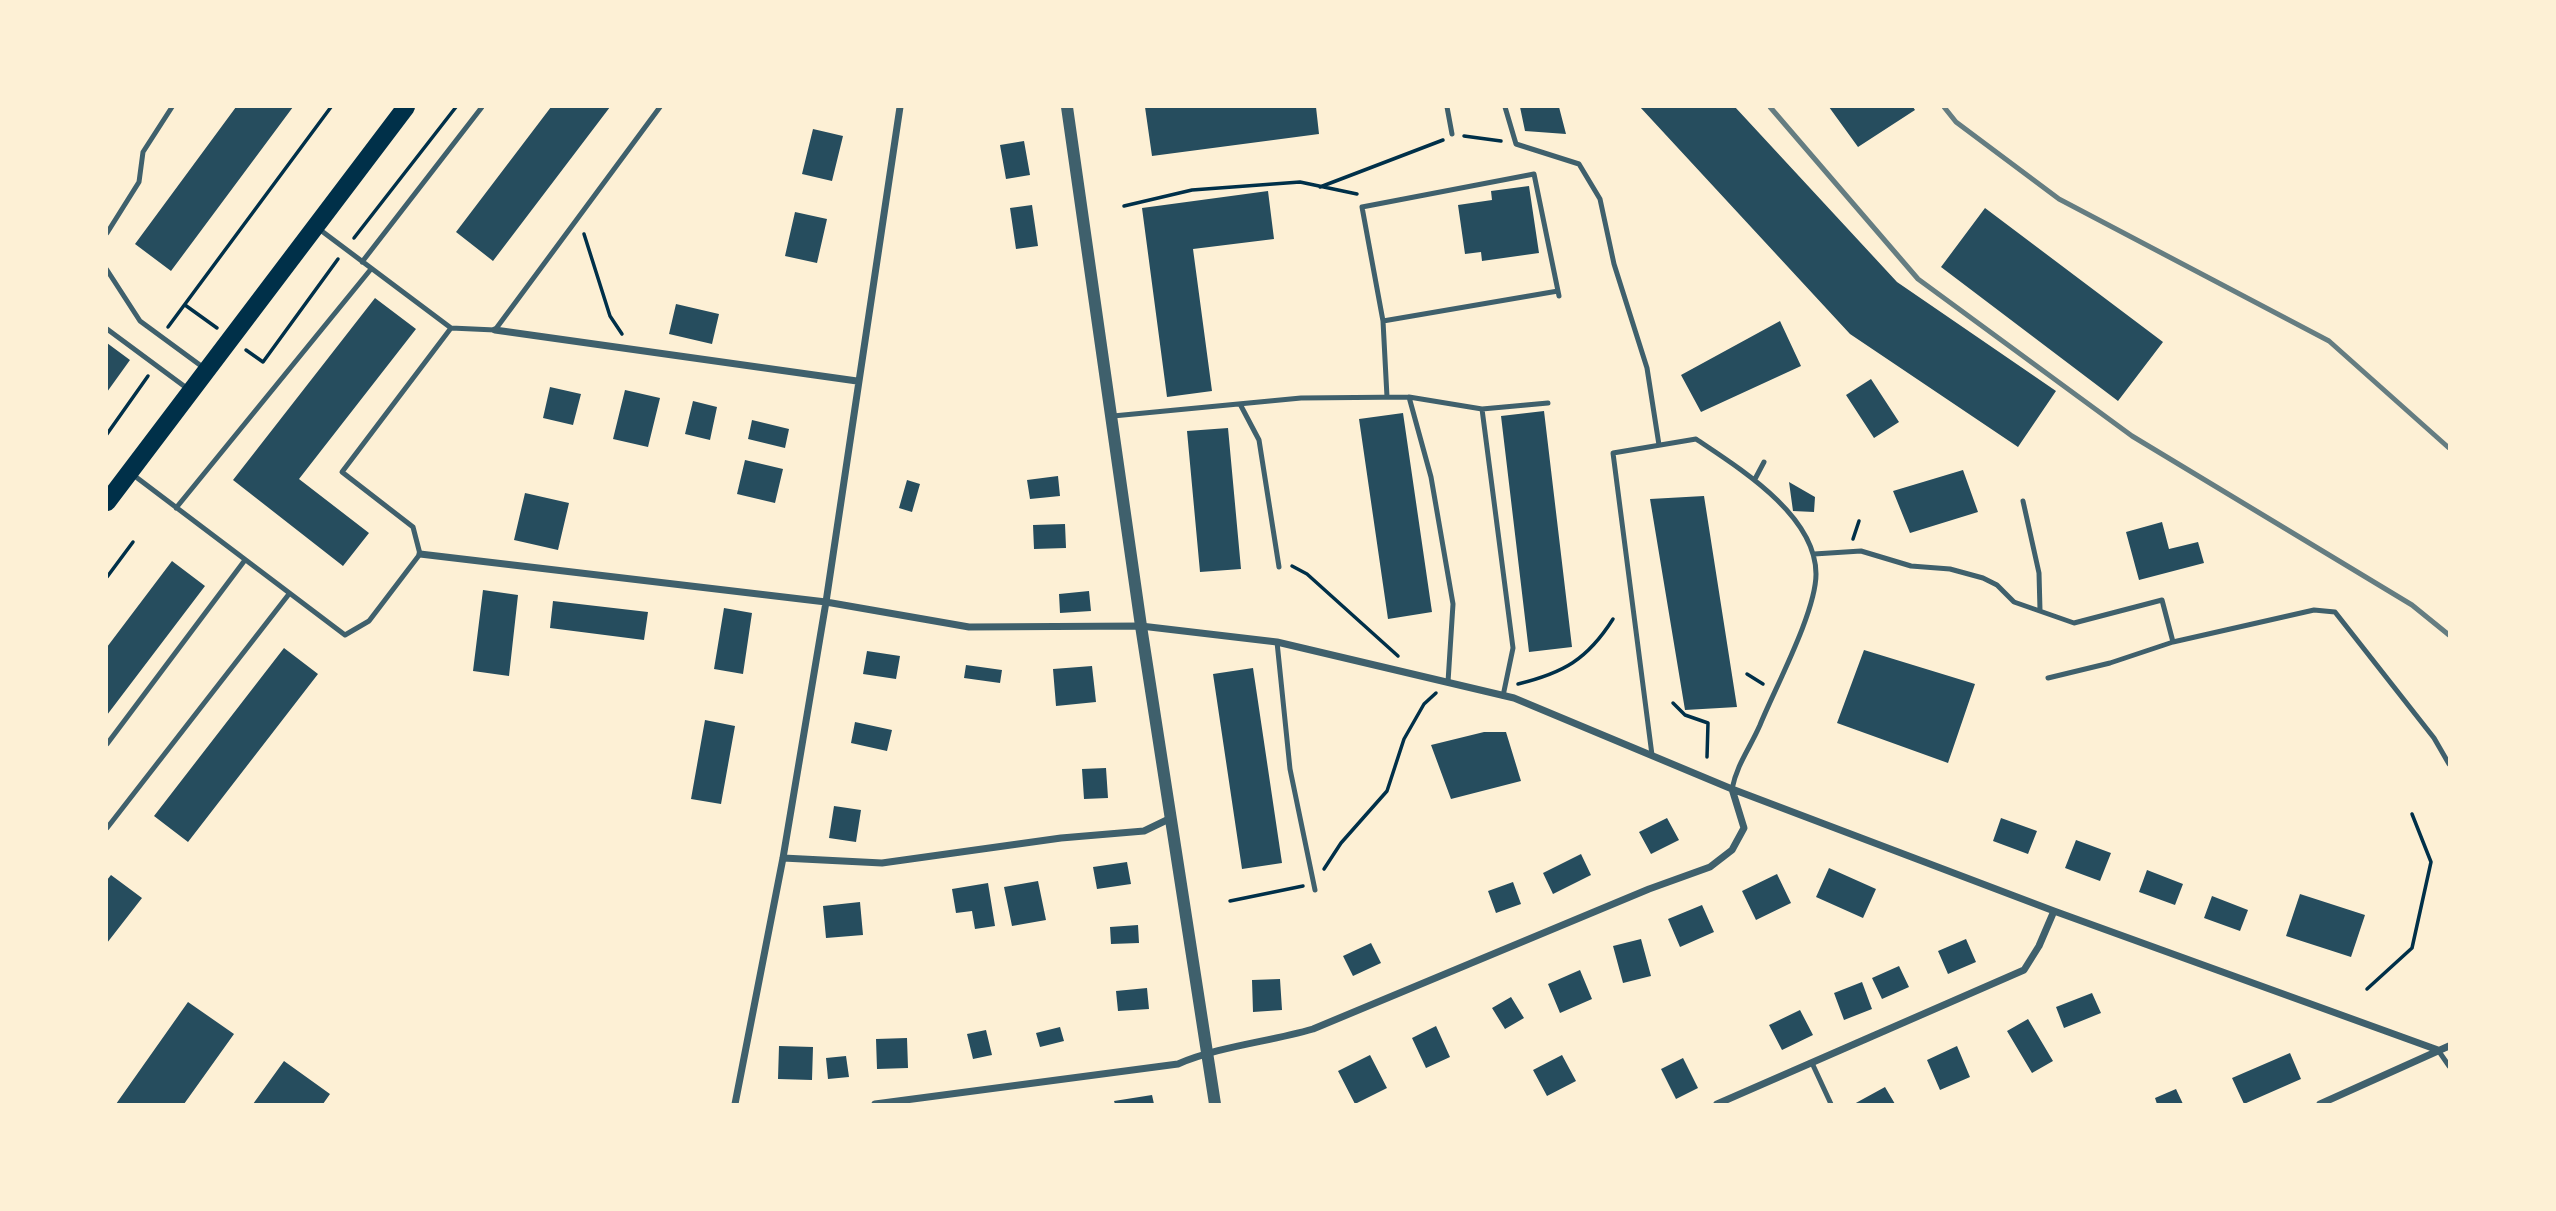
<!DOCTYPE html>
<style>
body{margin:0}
#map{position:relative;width:2556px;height:1211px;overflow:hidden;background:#fdf0d5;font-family:"Source Sans 3",sans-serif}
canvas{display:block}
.frame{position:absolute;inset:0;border:108px solid #fdf0d5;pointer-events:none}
</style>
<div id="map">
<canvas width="2556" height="1211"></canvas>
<div class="frame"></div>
</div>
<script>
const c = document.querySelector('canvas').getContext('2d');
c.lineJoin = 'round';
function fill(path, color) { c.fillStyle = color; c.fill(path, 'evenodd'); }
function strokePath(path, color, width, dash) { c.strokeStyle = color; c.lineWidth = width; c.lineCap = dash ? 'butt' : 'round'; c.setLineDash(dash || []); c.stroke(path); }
const building = new Path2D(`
 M236 107H293L171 271 135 244Z
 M551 107H610L493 261 456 232Z
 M1145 107H1316L1319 134 1152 156Z
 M1520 107H1559L1566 134 1525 131Z
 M1640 107H1735L1897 282 2056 391 2018 447 1850 334Z
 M1829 107H1913L1915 110 1858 147Z
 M813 129 843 136 832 181 802 174Z
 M1024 141 1030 175 1006 179 1000 145Z
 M1529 186 1539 253 1482 261 1481 252 1465 254 1458 205 1492 200 1491 191Z
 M1268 191 1274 239 1193 249 1212 391 1167 397 1142 208Z
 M1032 205 1038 246 1016 249 1010 208Z
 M1985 208 2163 342 2118 401 1941 267Z
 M795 212 827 219 817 263 785 256Z
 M375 298 416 329 299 479 369 533 343 566 233 480Z
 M676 304 719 314 712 344 669 334Z
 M1780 321 1801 366 1701 412 1681 375Z
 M107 343 130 360 107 392Z
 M1871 379 1899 422 1874 438 1846 395Z
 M550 387 581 394 573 425 543 418Z
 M625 390 660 398 648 447 613 439Z
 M693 401 717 407 710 440 685 434Z
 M1544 411 1572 647 1529 652 1501 416Z
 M1403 413 1432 612 1388 619 1359 419Z
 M752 420 789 429 785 448 748 439Z
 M1228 428 1241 569 1200 572 1187 431Z
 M745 460 783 469 775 503 737 494Z
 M1963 470 1978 512 1910 533 1893 491Z
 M1058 476 1060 496 1030 499 1027 480Z
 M907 480 920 484 912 512 899 508Z
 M1789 482 1815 497 1814 512 1793 511Z
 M525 493 569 503 558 550 514 540Z
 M1704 496 1737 707 1685 710 1650 499Z
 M2162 522 2169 549 2198 542 2204 563 2139 580 2126 532Z
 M1065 524 1066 548 1034 549 1033 525Z
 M172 561 205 586 107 715V647Z
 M483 590 518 595 509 676 473 671Z
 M1089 591 1091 611 1060 613 1059 594Z
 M553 601 648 612 644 640 550 628Z
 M724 608 752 613 743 674 714 669Z
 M284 648 318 674 188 842 154 816Z
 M1864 650 1975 684 1948 763 1837 723Z
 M867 651 900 656 896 679 863 674Z
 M966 665 1002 670 1000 683 964 678Z
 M1092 666 1096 702 1056 706 1053 669Z
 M1253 668 1282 863 1242 869 1213 674Z
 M705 720 735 726 721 804 691 799Z
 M855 722 892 730 887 751 851 743Z
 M1484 732H1506L1521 781 1451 799 1431 745Z
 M1106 768 1108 798 1084 799 1082 769Z
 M834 806 861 810 856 842 829 838Z
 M1667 818 1679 840 1651 854 1639 832Z
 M2001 818 2037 831 2028 854 1993 841Z
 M2076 840 2111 853 2100 881 2065 868Z
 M1581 854 1591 875 1553 894 1543 873Z
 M1127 862 1131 884 1097 889 1093 867Z
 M1829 868 1876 889 1863 918 1816 897Z
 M2147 870 2183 884 2175 905 2139 892Z
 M1777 874 1791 903 1756 920 1742 891Z
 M111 875 142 898 107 943V880Z
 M1038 881 1046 920 1012 926 1004 887Z
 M1513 882 1521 904 1496 913 1488 891Z
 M988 883 995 926 975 929 972 911 956 913 952 889Z
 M2300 894 2365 915 2351 957 2286 936Z
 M2212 896 2248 910 2240 931 2204 918Z
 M860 902 863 935 826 938 823 906Z
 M1702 905 1714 932 1680 947 1668 919Z
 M1138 925 1139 943 1111 944 1110 927Z
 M1641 939 1651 976 1623 983 1613 946Z
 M1966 939 1976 962 1948 974 1938 951Z
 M1371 943 1381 963 1353 976 1343 956Z
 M1899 966 1909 987 1882 999 1872 978Z
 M1580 970 1592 999 1560 1013 1548 984Z
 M1280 979 1282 1010 1253 1012 1252 980Z
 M1862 982 1872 1009 1844 1020 1834 993Z
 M1147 988 1149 1009 1118 1011 1116 991Z
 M2092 993 2101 1013 2064 1028 2056 1007Z
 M1511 997 1524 1018 1505 1029 1492 1008Z
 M188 1002 234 1034 184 1104H116Z
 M1800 1010 1813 1035 1782 1050 1769 1025Z
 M2028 1019 2053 1061 2032 1073 2007 1031Z
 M1436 1026 1450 1057 1426 1068 1412 1038Z
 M1060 1027 1064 1041 1040 1047 1036 1033Z
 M986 1030 992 1055 973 1059 967 1034Z
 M907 1038 908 1068 877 1069 876 1039Z
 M779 1046 813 1047 812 1080 778 1079Z
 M1957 1046 1970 1077 1940 1090 1927 1060Z
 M2290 1053 2301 1079 2244 1104 2232 1078Z
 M1370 1055 1387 1088 1355 1104 1338 1071Z
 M1562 1055 1576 1081 1547 1096 1533 1070Z
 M846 1056 849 1077 828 1079 826 1058Z
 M1683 1058 1698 1088 1676 1099 1661 1069Z
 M284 1061 330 1094 323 1104H253Z
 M1885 1087 1895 1104H1854Z
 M2176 1089 2183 1104H2157L2155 1098Z
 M1152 1095 1154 1104H1115L1114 1101Z`);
const path = new Path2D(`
 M1464 136 1501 141
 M1320 187 1443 140
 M1124 206 1192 190 1300 182 1357 194
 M584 234 610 316 622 334
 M354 238 456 107
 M185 305 217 328
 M168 327 331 107
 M246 350 263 362 338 259
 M107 434 148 376
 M1853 539 1859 521
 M1292 566 1307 574 1398 656
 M107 577 133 542
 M1747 674 1763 684
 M1518 684C1563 673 1587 660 1613 619
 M1673 703 1685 715 1708 723 1707 757
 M1324 869 1341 843 1387 791 1404 739 1424 704 1436 693
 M1230 901 1303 886
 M2367 989 2412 948 2431 862 2412 814`);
const service = new Path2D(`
 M1447 107 1452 134
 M1505 107 1516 144 1579 164 1600 199 1614 264 1647 368 1659 445
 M319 229 451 328 495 330 660 107
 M107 233 139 182 143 152 172 107
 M362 262 482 107
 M107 270 140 321 204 368
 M1558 291 1383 321 1362 207 1534 174 1558 291 1559 296
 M1383 321 1387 397
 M107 329 188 389
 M1409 397 1431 477 1453 604 1448 682
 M1240 404 1259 440 1279 567
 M1482 409 1513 648 1503 696
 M1113 416 1301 398 1409 397 1482 409 1548 403
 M132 474 345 635 369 621 420 554 413 527 342 472 451 328
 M1755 479 1764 462
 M2023 501 2039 573 2040 610
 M176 508 371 269
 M1814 554 1861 551 1911 566 1950 569 1983 578 1997 585 2014 602 2074 623 2162 600 2173 642 2314 610 2335 612 2434 738 2449 764
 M1277 642 1290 769 1315 890
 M2048 678 2110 663 2173 642
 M107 744 245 560
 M1652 755 1613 453 1696 439C1739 468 1816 515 1816 574 1816 612 1775 688 1760 725 1750 748 1737 764 1732 789
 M107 828 289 594
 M2438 1050 2449 1066
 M1812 1063 1831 1104`);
const minor = new Path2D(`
 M495 330 857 381
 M420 554 826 602 969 627 1141 626 1277 642 1514 698 1732 789 2054 911 2438 1050
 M783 858 882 863 1061 838 1144 831 1171 818
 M735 1104 783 858 826 602 900 107
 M875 1104 1178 1064C1220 1046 1268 1042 1313 1029L1649 889 1710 867 1732 850 1744 828 1732 789
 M1717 1104 2024 970 2039 946 2054 911
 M2320 1104 2449 1046`);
const tertiary = new Path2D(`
 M1067 107 1141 626 1215 1104`);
const primary = new Path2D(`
 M107 502 406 107`);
const rail = new Path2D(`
 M1770 107 1918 279 2132 436 2412 605 2449 635
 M1944 107 1956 122 2059 199 2329 341 2449 448`);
fill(building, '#264d5e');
strokePath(path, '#003049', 3.5);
strokePath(service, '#3f606c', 5);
strokePath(minor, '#3f606c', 7);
strokePath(tertiary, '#3f606c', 12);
strokePath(primary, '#003049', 18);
strokePath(rail, '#657d81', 5);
</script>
